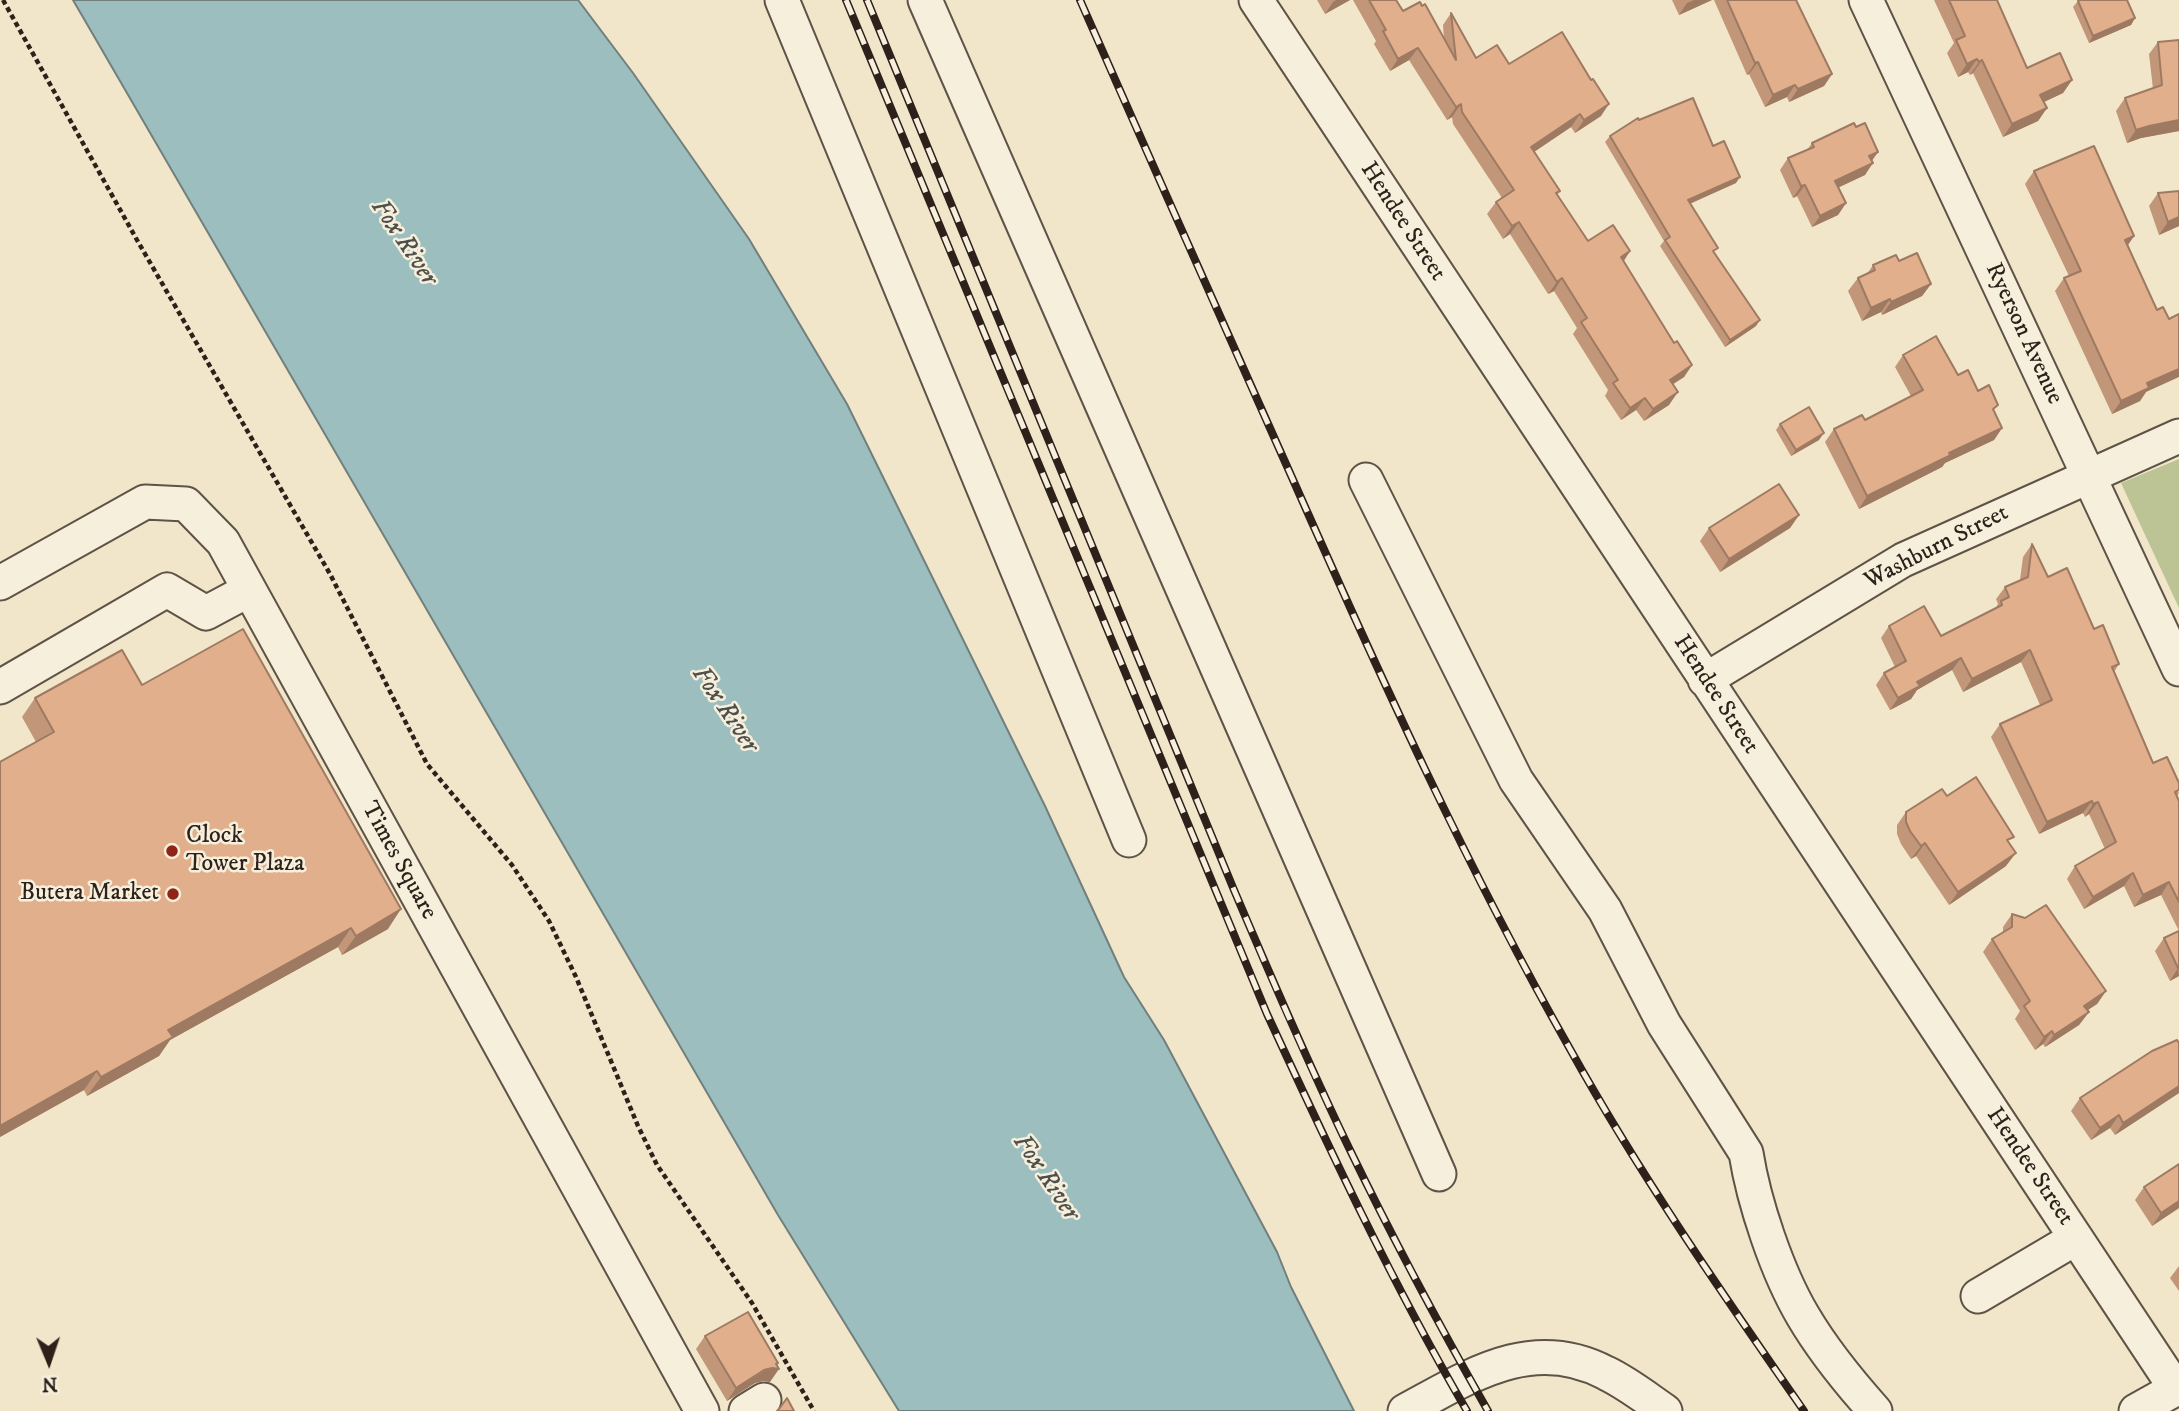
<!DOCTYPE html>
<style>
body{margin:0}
#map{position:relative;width:2179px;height:1411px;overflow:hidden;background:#f1e6c9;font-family:"IM FELL DW Pica",serif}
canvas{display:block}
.north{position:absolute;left:14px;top:1327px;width:70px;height:70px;-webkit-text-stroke:5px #f6efdc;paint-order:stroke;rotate:178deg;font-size:19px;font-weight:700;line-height:28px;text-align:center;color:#2e211b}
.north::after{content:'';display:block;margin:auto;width:24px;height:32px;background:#2e211b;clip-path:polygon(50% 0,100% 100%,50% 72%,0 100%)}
</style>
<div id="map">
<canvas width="2179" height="1411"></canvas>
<div class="north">N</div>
</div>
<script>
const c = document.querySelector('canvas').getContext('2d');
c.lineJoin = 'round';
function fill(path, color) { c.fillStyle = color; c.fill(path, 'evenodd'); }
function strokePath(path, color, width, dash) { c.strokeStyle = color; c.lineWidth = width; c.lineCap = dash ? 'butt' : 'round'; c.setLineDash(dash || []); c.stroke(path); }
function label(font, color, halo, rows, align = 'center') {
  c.font = font + ' "IM FELL DW Pica",serif'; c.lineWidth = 5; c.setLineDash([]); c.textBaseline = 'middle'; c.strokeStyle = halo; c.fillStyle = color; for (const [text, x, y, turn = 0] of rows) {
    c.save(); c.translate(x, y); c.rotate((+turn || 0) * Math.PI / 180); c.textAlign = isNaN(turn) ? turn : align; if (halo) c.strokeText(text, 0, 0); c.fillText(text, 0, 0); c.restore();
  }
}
const green = new Path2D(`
 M2179 459V608L2121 483Z`);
const water = new Path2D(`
 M73 0H578L633 73 749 239 847 404 1045 806 1124 977 1164 1040 1277 1252 1291 1287 1354 1411H899L778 1215Z`);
const path = new Path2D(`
 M3 0 137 240 330 574 427 764 512 865 549 921 576 977 638 1126 657 1165 752 1303 814 1411`);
const minor = new Path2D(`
 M782 0 1129 840
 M925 0 1439 1174
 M1256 0 2176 1389
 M1866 0 2179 669
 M1366 480 1516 780 1605 910 1664 1024 1746 1153C1754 1203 1777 1272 1803 1316 1823 1350 1849 1382 1875 1411
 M0 583 145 502 186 504 223 542 702 1411
 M1705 680 1903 560 2179 436
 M0 687 167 590 206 613 249 590
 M1978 1296 2076 1238
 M746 1411 764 1400
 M1405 1411C1470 1376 1532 1334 1606 1373 1627 1383 1646 1398 1665 1411
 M2136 1411 2179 1387`);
const rail = new Path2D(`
 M846 0 1267 1014C1329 1148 1392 1283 1467 1411
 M867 0 1234 890C1271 977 1308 1063 1349 1148 1392 1237 1439 1325 1488 1411
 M1080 0C1151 161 1222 321 1294 482 1379 674 1466 866 1570 1049 1640 1175 1722 1293 1804 1411`);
const wall = new Path2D(`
 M1317 0H1350L1325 14Z
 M1353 0H1396L1403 11 1444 38 1443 25 1451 13 1476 58 1509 64 1601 116 1575 133 1571 127 1534 152 1560 191 1557 195 1588 241 1630 251 1623 261 1674 343 1692 365 1684 377 1673 384 1669 405 1644 421 1636 410 1621 420 1605 396 1608 390 1573 334 1577 328 1554 291 1548 294 1510 234 1503 239 1487 214 1496 202 1502 198 1453 124 1452 117 1447 120 1409 60 1390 71 1374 44 1376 41Z
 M1672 0H1712L1679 15Z
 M1714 0H1797V1L1832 74 1824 86 1789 102 1787 97 1765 107 1749 74 1747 75Z
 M1934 0H1997L2027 68 2072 80 2063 93 2044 102 2047 108 2038 121 2003 137 1973 73 1970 75 1968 72 1958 77 1947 53 1954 43Z
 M2078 1 2135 18 2131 25 2089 43 2073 7Z
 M2158 42 2179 131 2141 138 2127 143 2116 111 2125 98 2153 89 2149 54Z
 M1639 120 1713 146 1736 183 1690 203 1714 252 1756 326 1725 347 1660 246 1664 241 1605 142 1610 136Z
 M1856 127 1878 152 1872 161 1865 175 1838 187 1846 203 1838 215 1812 227 1797 196 1793 198 1780 170 1788 158 1807 150 1812 143Z
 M2034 171 2134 236 2128 245 2157 310 2169 319 2146 392 2140 401 2112 414 2055 291 2064 278 2069 276 2025 184Z
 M2158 193 2179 226 2159 235 2149 206Z
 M1899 261 1931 284 1922 296 1882 315 1881 312 1862 321 1848 291 1858 278 1867 274 1873 265Z
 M1903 355 1958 375 1978 391 1994 411 2002 428 1994 440 1945 463 1942 467 1859 509 1825 442 1834 429 1865 420 1911 396 1895 367Z
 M1780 424 1819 440 1791 456 1776 430Z
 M1799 515 1790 528 1720 572 1700 541 1709 528Z
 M2032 544 2048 577 2094 629 2119 664 2114 672 2153 763 2179 793 2177 796 2179 801V976L2170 981 2155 951 2164 938 2179 931 2161 895 2134 907 2124 886 2084 909 2067 879 2075 866 2105 849 2089 814 2085 817 2083 813 2039 834 1991 737 2000 724 2040 705 2021 662 1963 692 1952 670 1917 690 1911 699 1890 710 1876 685 1884 673 1895 667 1881 638 1889 626 1941 636 1995 609 1998 604 1996 599 2005 587 2020 580 2023 557Z
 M142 685 388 929 342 955 338 947 170 1040 159 1056 87 1096 84 1090 0 1137V762L36 742 22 717 35 698Z
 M1947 796 2009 844 2006 866 1949 905 1916 856 1911 859 1901 844 1897 834V825L1906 812Z
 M2012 914 2106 991 2097 1004 2088 1010 2089 1012 2079 1025 2045 1047 2043 1044 2035 1050 2015 1019 2020 1011 1983 952 1992 939 2003 933V927Z
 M2179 1043V1093L2115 1135 2110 1128 2091 1140 2071 1111 2080 1098Z
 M2144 1187 2179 1208 2152 1226 2135 1200Z
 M2179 1266V1291L2170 1278Z
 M705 1336 778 1363 770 1382 763 1381 755 1383 727 1401 696 1349Z`);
const shadedWall = new Path2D(`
 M1336 0H1350L1325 14 1333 2Z
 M1694 0H1712L1679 15 1687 3Z
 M2135 18 2131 25 2089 43 2093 36Z
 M1418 48 1409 60 1390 71 1398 59Z
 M1977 59 1968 72 1958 77 1967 64Z
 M1982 60 1973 73 1970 75 1979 62Z
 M1758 62 1749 74 1747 75 1755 63Z
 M1832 74 1824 86 1789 102 1798 89Z
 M2072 80 2063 93 2031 108 2040 95Z
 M1795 85 1787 97 1765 107 1773 95Z
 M1461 104 1452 117 1447 120 1456 107Z
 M1609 104 1601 116 1575 133 1584 120Z
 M2047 108 2038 121 2003 137 2012 124Z
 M1580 114 1571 127 1522 160 1531 147Z
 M2179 120V131L2141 138 2127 143 2136 130 2149 126Z
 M1878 152 1870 163 1869 156Z
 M1873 163 1865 175 1827 193 1835 181Z
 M1740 177 1736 183 1683 207 1688 200Z
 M1805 185 1797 196 1793 198 1801 186Z
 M1846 203 1838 215 1812 227 1820 216Z
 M2179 217V226L2159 235 2168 222Z
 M1519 222 1510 234 1503 239 1512 226Z
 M2134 236 2125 249V240Z
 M1630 251 1622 264 1621 257Z
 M1562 278 1554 291 1548 294 1557 282Z
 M1931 284 1922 296 1882 315 1891 302Z
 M1890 299 1881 312 1862 321 1871 308Z
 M1760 320 1756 326 1725 347 1730 340Z
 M1692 365 1684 377 1661 392 1670 380Z
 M2179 369V377L2146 392 2140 401 2112 414 2121 401 2147 383Z
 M1678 392 1669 405 1644 421 1653 409Z
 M1645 398 1636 410 1621 420 1630 408Z
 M2002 428 1994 440 1945 463 1942 467 1859 509 1867 496 1949 453Z
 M1824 433 1819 440 1791 456 1796 450Z
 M1799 515 1790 528 1720 572 1729 559Z
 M2030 650 2021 662 1963 692 1972 679Z
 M1961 658 1952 670 1917 690 1911 699 1890 710 1898 698 1917 682Z
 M2092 801 2083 813 2039 834 2047 822Z
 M2098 802 2089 814 2085 817 2093 804Z
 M1925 843 1916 856 1911 859 1921 846Z
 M2016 853 2006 866 1949 905 1958 892Z
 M2133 873 2124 886 2084 909 2093 897Z
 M2169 882 2161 895 2134 907 2143 895Z
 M401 909 388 929 342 955 356 936Z
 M351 928 338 947 170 1040 159 1056 87 1096 101 1077 168 1030Z
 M2178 968 2179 976 2170 981Z
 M2106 991 2097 1004 2075 1018 2084 1006Z
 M2089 1012 2079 1025 2045 1047 2054 1035Z
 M2052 1031 2043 1044 2035 1050 2044 1037Z
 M97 1071 84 1090 0 1137V1126Z
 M2179 1086V1093L2115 1135 2123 1123Z
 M2119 1115 2110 1128 2091 1140 2100 1128Z
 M2179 1201V1208L2152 1226 2161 1213Z
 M778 1363 774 1368 779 1369 770 1382 763 1381 755 1383 727 1401 736 1388Z`);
const building = new Path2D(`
 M1369 0H1396L1403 11 1420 2 1422 6 1425 4 1456 60 1451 13 1476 58 1497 45 1509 64 1562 32 1591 80 1593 79 1609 104 1584 120 1580 114 1531 147 1560 191 1556 193 1588 241 1613 225 1630 251 1621 257 1674 343 1677 341 1692 365 1670 380 1678 392 1653 409 1645 398 1630 408 1613 383 1618 380 1581 322 1587 318 1562 278 1557 282 1519 222 1512 226 1496 202 1514 190 1462 112 1461 104 1456 107 1418 48 1398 59 1383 31 1386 30Z
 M1727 0H1796L1832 74 1798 89 1795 85 1773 95 1758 62 1755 63Z
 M1949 0H1997L2027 68 2060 53 2072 80 2040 95 2047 108 2012 124 1982 60 1979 62 1977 59 1967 64 1956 40 1965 36Z
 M2080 0H2127L2135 18 2093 36 2078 1Z
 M2179 40V120L2149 126 2136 130 2125 98 2162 85 2158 42Z
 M1693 98 1713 146 1724 141 1740 177 1688 200 1718 248 1713 251 1760 320 1730 340 1665 240 1670 237 1610 136 1638 118 1639 120Z
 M1854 123 1856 127 1865 123 1878 152 1869 156 1873 163 1835 181 1846 203 1820 216 1805 185 1801 186 1788 158 1814 147 1812 143Z
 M2094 146 2134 236 2125 240 2157 310 2163 307 2169 319 2179 314V369L2147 383 2149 388 2121 401 2064 278 2081 271 2034 171Z
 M2179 191V217L2168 222 2158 193Z
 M1917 253 1931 284 1891 302 1890 299 1871 308 1858 278 1875 270 1873 265 1896 255 1899 261Z
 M1936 336 1958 375 1968 370 1978 391 1989 385 1998 405 1993 409 2002 428 1949 453 1951 455 1867 496 1834 429 1862 415 1865 420 1923 390 1903 355Z
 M1809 407 1824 433 1796 450 1780 424Z
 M1779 484 1799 515 1729 559 1709 528Z
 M2032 544 2048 577 2067 568 2094 629 2103 625 2119 664 2112 667 2153 763 2167 757 2179 783V790L2175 792 2179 801V902L2169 882 2143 895 2133 873 2093 897 2075 866 2116 842 2098 802 2093 804 2092 801 2047 822 2000 724 2052 700 2030 650 1972 679 1961 658 1917 682 1920 686 1898 698 1884 673 1906 661 1889 626 1924 606 1941 636 2002 605 2001 601 2009 597 2005 587 2028 577Z
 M243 629 401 909 356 936 351 928 168 1030 173 1037 101 1077 97 1071 0 1126V762L54 732 35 698 122 650 142 685Z
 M1976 777 2014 837 2007 840 2016 853 1958 892 1925 843 1921 846 1910 831 1906 822V812L1942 789 1947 796Z
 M2046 905 2106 991 2084 1006 2089 1012 2054 1035 2052 1031 2044 1037 2024 1006 2030 1001 1992 939 2012 927V914L2025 918Z
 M2179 931V968H2178L2164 938Z
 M2177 1040 2179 1043V1086L2123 1123 2119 1115 2100 1128 2080 1098 2152 1051Z
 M2179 1164V1201L2161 1213 2144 1187Z
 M748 1312 778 1363 776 1364 779 1369 772 1368 764 1370 736 1388 705 1336Z
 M787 1398 794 1411H777L779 1409Z`);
const markers = [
 [172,851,7,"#8f2418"],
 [173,894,7,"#8f2418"]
];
const streetNames = [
 ["Hendee Street",1402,222,57],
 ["Ryerson Avenue",2023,334,65],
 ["Washburn Street",1937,548,-27],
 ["Hendee Street",1715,695,57],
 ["Times Square",398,861,61],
 ["Hendee Street",2029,1167,56]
];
const poiNames = [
 ["Clock",186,837],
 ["Tower Plaza",186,865],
 ["Butera Market",159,894,"right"]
];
const waterNames = [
 ["Fox River",403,243,56],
 ["Fox River",724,710,56],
 ["Fox River",1045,1178,56]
];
fill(green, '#bcc495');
fill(water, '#9dbebe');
strokePath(water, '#717f7d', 2);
strokePath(minor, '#5f5246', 37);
strokePath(path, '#2e211b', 4.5, [5, 3.5]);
strokePath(minor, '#f6efdc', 33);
strokePath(rail, '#2e211b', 8);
strokePath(rail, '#f6efdc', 5, [16]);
fill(wall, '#c29678');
fill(shadedWall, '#9e7a62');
fill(building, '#e2af8c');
strokePath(building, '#9e7a62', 2);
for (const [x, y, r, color] of markers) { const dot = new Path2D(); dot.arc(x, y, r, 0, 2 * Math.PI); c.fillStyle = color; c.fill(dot); strokePath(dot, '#f6efdc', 2.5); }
label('24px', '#2e211b', '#f6efdc', streetNames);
label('24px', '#2e211b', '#f6efdc', poiNames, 'left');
label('italic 26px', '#4f504c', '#f6efdc', waterNames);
</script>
